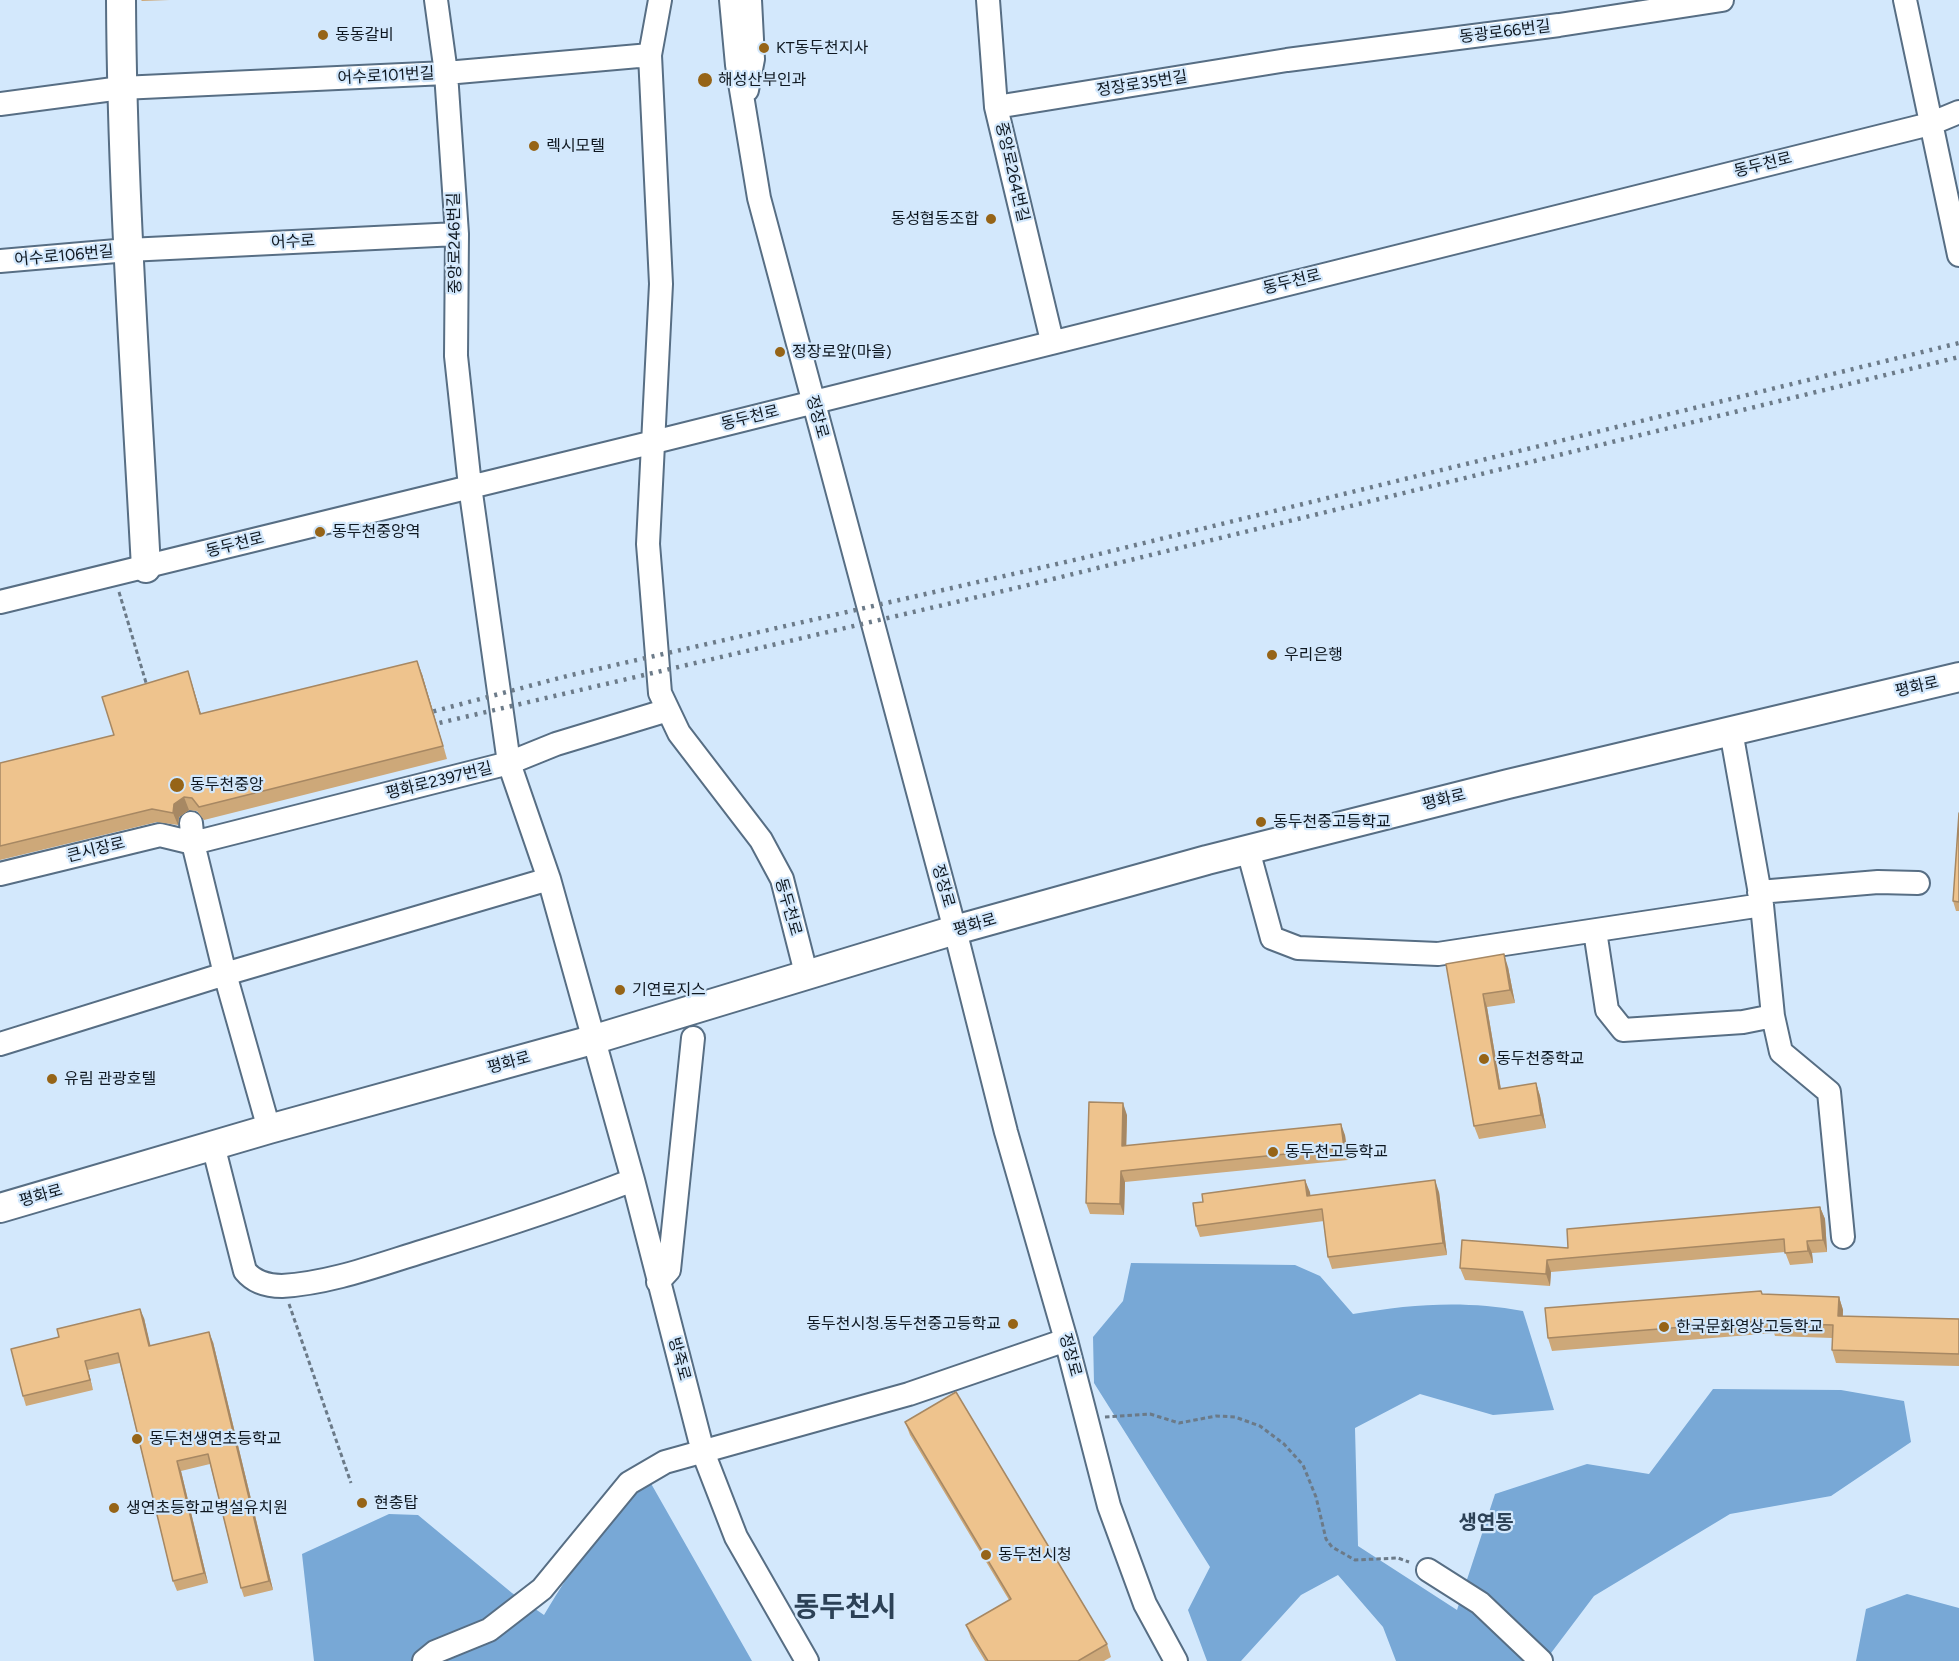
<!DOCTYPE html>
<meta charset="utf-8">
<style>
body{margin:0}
canvas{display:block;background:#d3e8fc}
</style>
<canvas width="1959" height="1661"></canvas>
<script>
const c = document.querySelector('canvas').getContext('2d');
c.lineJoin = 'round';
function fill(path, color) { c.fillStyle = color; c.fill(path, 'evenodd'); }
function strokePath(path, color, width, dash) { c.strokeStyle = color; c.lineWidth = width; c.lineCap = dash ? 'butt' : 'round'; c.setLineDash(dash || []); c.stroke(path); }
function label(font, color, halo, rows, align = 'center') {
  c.font = font + ' Figtree,"Noto Sans KR",sans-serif'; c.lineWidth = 4.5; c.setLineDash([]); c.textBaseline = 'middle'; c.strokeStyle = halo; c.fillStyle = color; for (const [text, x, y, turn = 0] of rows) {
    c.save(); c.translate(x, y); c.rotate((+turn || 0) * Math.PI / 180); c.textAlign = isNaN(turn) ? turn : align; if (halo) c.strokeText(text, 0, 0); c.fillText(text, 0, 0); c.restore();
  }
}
const forest = new Path2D(`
 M1131 1263 1295 1265 1320 1276 1353 1314C1412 1304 1464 1300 1523 1311L1554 1410 1493 1415 1420 1394 1355 1428 1358 1546 1457 1610 1495 1494 1587 1464 1649 1474 1713 1389 1841 1390 1904 1401 1911 1442 1831 1496 1730 1514 1594 1596 1545 1661H1396L1383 1627 1338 1575 1301 1595 1241 1661H1207L1188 1610 1210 1567 1094 1383 1093 1337 1123 1301Z
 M649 1480 752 1661H314L302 1554 389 1514 418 1515 512 1593 544 1615C577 1560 602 1525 649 1480Z
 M1907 1594 1959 1608V1661H1856L1866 1609Z`);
const path = new Path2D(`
 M119 592 147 686
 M289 1304 351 1483
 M1105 1417 1150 1414 1179 1423 1216 1416 1235 1417 1260 1426 1284 1444 1303 1465 1316 1497 1326 1539 1332 1547 1355 1560 1398 1558 1409 1562`);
const minor = new Path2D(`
 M436 0 446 73 457 234 456 356 470 486 509 763 556 744 668 710
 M660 0 650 55 661 284 648 544 660 693 679 733 761 840 782 879 807 977
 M731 0 737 65 759 198 955 930 1006 1132 1066 1340 1109 1506 1145 1604 1176 1661
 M988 0 996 107 1052 341
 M1905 0 1959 255
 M747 90 753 59 750 0
 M0 104 121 88 446 73 650 55
 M996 107 1287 60 1559 25 1722 0
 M0 261 128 250 457 234
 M0 602 654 442 1930 124 1959 112
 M1248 850 1272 938 1298 948 1438 954 1762 905 1731 731
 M0 874 160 835 193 843 191 823
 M1759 892 1878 882 1918 883
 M1762 905 1773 1016 1781 1052 1829 1092 1843 1237
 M1595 931 1607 1010 1623 1030 1743 1022 1773 1016
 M0 1044 225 974 549 879
 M269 1129 225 974 193 843 509 763 549 879 633 1180 703 1452 736 1537 807 1661
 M213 1145 245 1271C254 1282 267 1286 282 1286 331 1283 378 1265 424 1251 495 1229 564 1207 633 1180
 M658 1282 669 1270 693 1038
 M1428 1570 1480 1603 1541 1661
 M424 1661 435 1652 489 1630 542 1589 629 1483 665 1462 909 1394 1066 1340`);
const major = new Path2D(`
 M121 0C122 189 136 379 146 568
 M0 1208 269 1129 592 1040 955 930 1207 860 1508 784 1959 677`);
const rail = new Path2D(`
 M416 716 567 676 1083 558 1959 343
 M422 727 1016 588 1959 357`);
const wall = new Path2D(`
 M141 0H170L142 1Z
 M422 674 447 759 204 820 197 811 189 810 179 817 178 825 157 822 0 860V763L114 735 192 684 201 714Z
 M1959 813V911H1956L1953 901Z
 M1446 964 1508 967 1515 1003 1487 1007 1501 1089 1536 1083 1540 1096 1546 1128 1479 1139 1474 1126Z
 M1127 1115 1126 1146 1345 1135 1348 1160 1125 1182 1124 1215 1090 1214 1086 1203Z
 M1305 1180 1310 1195 1439 1192 1447 1255 1332 1269 1328 1257 1324 1221 1200 1237 1196 1226Z
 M1820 1207 1825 1219 1827 1252 1812 1253 1813 1263 1790 1265 1785 1252 1551 1272 1550 1286 1465 1280 1460 1268 1568 1248Z
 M1762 1294 1839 1297 1843 1310V1316L1959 1319V1366L1836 1363 1832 1350V1338L1775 1336 1774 1333 1552 1351 1548 1338Z
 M144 1318 150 1346 213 1342 273 1590 244 1597 241 1588 210 1464 181 1471 208 1583 177 1591 173 1581 120 1363 88 1370 93 1390 26 1406 23 1396Z
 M905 1422 1107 1644 1111 1657 1104 1661H985L971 1638 966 1625 1009 1600 910 1435Z`);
const shadedWall = new Path2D(`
 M417 661 422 674 447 759 443 746Z
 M188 671 192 684 205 727 200 714Z
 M184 797 189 810 179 817 178 825 173 813 174 804Z
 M1504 954 1508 967 1515 1003 1510 990Z
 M1483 994 1487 1007 1503 1102 1499 1089Z
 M1536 1083 1540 1096 1546 1128 1541 1115Z
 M1123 1103 1127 1115 1126 1158 1122 1146Z
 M1341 1124 1345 1135 1348 1160 1344 1148Z
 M1121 1171 1125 1182 1124 1215 1120 1204Z
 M1305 1180 1310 1192 1312 1208 1307 1196Z
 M1435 1180 1439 1192 1447 1255 1443 1243Z
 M1820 1207 1825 1219 1827 1252 1823 1240Z
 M1807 1241 1812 1253 1813 1263 1808 1251Z
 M1547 1260 1551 1272 1550 1286 1546 1274Z
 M1839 1297 1843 1310 1842 1328 1838 1316Z
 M140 1309 144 1318 153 1356 149 1346Z
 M209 1332 213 1342 273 1590 269 1581Z
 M85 1361 88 1370 93 1390 90 1380Z
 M177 1461 181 1471 208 1583 204 1573Z`);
const building = new Path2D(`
 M417 661 443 746 199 807 192 798 184 797 174 804 173 813 152 809 0 846V763L114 735 102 697 188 671 200 714Z
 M1959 813V902L1953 901Z
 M1504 954 1510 990 1483 994 1499 1089 1536 1083 1541 1115 1474 1126 1446 964Z
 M1089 1102 1123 1103 1122 1146 1341 1124 1344 1148 1121 1171 1120 1204 1086 1203Z
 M1305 1180 1307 1196 1435 1180 1443 1243 1328 1257 1322 1209 1196 1226 1193 1203 1203 1202 1202 1194Z
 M1820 1207 1823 1240 1807 1241 1808 1251 1785 1253 1784 1239 1547 1260 1546 1274 1460 1268 1462 1240 1568 1248 1567 1229Z
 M1761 1291 1762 1294 1839 1297 1838 1316 1959 1319V1354L1832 1350 1833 1325 1770 1323V1320L1548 1338 1545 1308Z
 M140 1309 149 1346 209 1332 269 1581 241 1588 208 1454 177 1461 204 1573 173 1581 118 1353 85 1361 90 1380 23 1396 11 1349 59 1337 57 1329Z
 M956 1392 1107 1644 1078 1661H988L966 1625 1011 1599 905 1422Z`);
const markers = [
 [323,35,6,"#966417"],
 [764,48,6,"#966417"],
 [705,80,8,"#966417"],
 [534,146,6,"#966417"],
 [991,219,6,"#966417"],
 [780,352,6,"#966417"],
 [320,532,6,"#966417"],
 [1272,655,6,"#966417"],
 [177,785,8,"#966417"],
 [1261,822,6,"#966417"],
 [620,990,6,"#966417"],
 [1484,1059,6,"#966417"],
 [52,1079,6,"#966417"],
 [1273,1152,6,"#966417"],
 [1013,1324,6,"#966417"],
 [1664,1327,6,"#966417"],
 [137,1439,6,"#966417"],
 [362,1503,6,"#966417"],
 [114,1508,6,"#966417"],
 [986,1555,6,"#966417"]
];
const streetNames = [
 ["동광로66번길",1505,32,-7],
 ["어수로101번길",386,76,-3],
 ["정장로35번길",1142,84,-9],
 ["동두천로",1763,165,-14],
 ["중앙로264번길",1012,172,77],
 ["어수로",293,242,-3],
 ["중앙로246번길",455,243,-91],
 ["어수로106번길",64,256,-5],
 ["동두천로",1292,282,-14],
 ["정장로",817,417,75],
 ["동두천로",750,418,-14],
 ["동두천로",235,545,-14],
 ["평화로",1917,687,-13],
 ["평화로2397번길",439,781,-14],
 ["평화로",1444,800,-14],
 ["큰시장로",96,850,-14],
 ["정장로",943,886,74],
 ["동두천로",788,907,74],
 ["평화로",975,925,-16],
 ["평화로",509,1063,-15],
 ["평화로",41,1196,-16],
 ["정장로",1070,1355,75],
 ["방죽로",679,1359,75]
];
const poiNames = [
 ["동동갈비",335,35],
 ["KT동두천지사",776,48],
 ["해성산부인과",718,80],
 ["렉시모텔",546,146],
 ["동성협동조합",979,219,"right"],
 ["정장로앞(마을)",792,352],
 ["동두천중앙역",332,532],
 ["우리은행",1284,655],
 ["동두천중앙",190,785],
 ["동두천중고등학교",1273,822],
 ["기연로지스",632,990],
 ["동두천중학교",1496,1059],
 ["유림 관광호텔",64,1079],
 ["동두천고등학교",1285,1152],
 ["동두천시청.동두천중고등학교",1001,1324,"right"],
 ["한국문화영상고등학교",1676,1327],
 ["동두천생연초등학교",149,1439],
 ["현충탑",374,1503],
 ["생연초등학교병설유치원",126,1508],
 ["동두천시청",998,1555]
];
const quarterNames = [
 ["생연동",1486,1523]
];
const townNames = [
 ["동두천시",845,1608]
];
fill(forest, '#78a8d6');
strokePath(minor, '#576e84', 26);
strokePath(major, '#576e84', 32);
strokePath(path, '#6b7a88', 3, [4.5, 3]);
strokePath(minor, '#fff', 22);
strokePath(major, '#fff', 28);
strokePath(rail, '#6c7b89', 4.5, [3, 6]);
fill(wall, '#cda879');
fill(shadedWall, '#a78863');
fill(building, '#eec38d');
strokePath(building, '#a78863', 1.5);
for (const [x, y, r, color] of markers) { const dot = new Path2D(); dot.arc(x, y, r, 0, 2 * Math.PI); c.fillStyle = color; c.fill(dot); strokePath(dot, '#d3e8fc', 2); }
label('16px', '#0f1821', '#d3e8fc', streetNames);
label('16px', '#0f1821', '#d3e8fc', poiNames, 'left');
label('bold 20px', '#2c4156', '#d3e8fc', quarterNames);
label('bold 28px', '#2c4156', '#d3e8fc', townNames);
</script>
